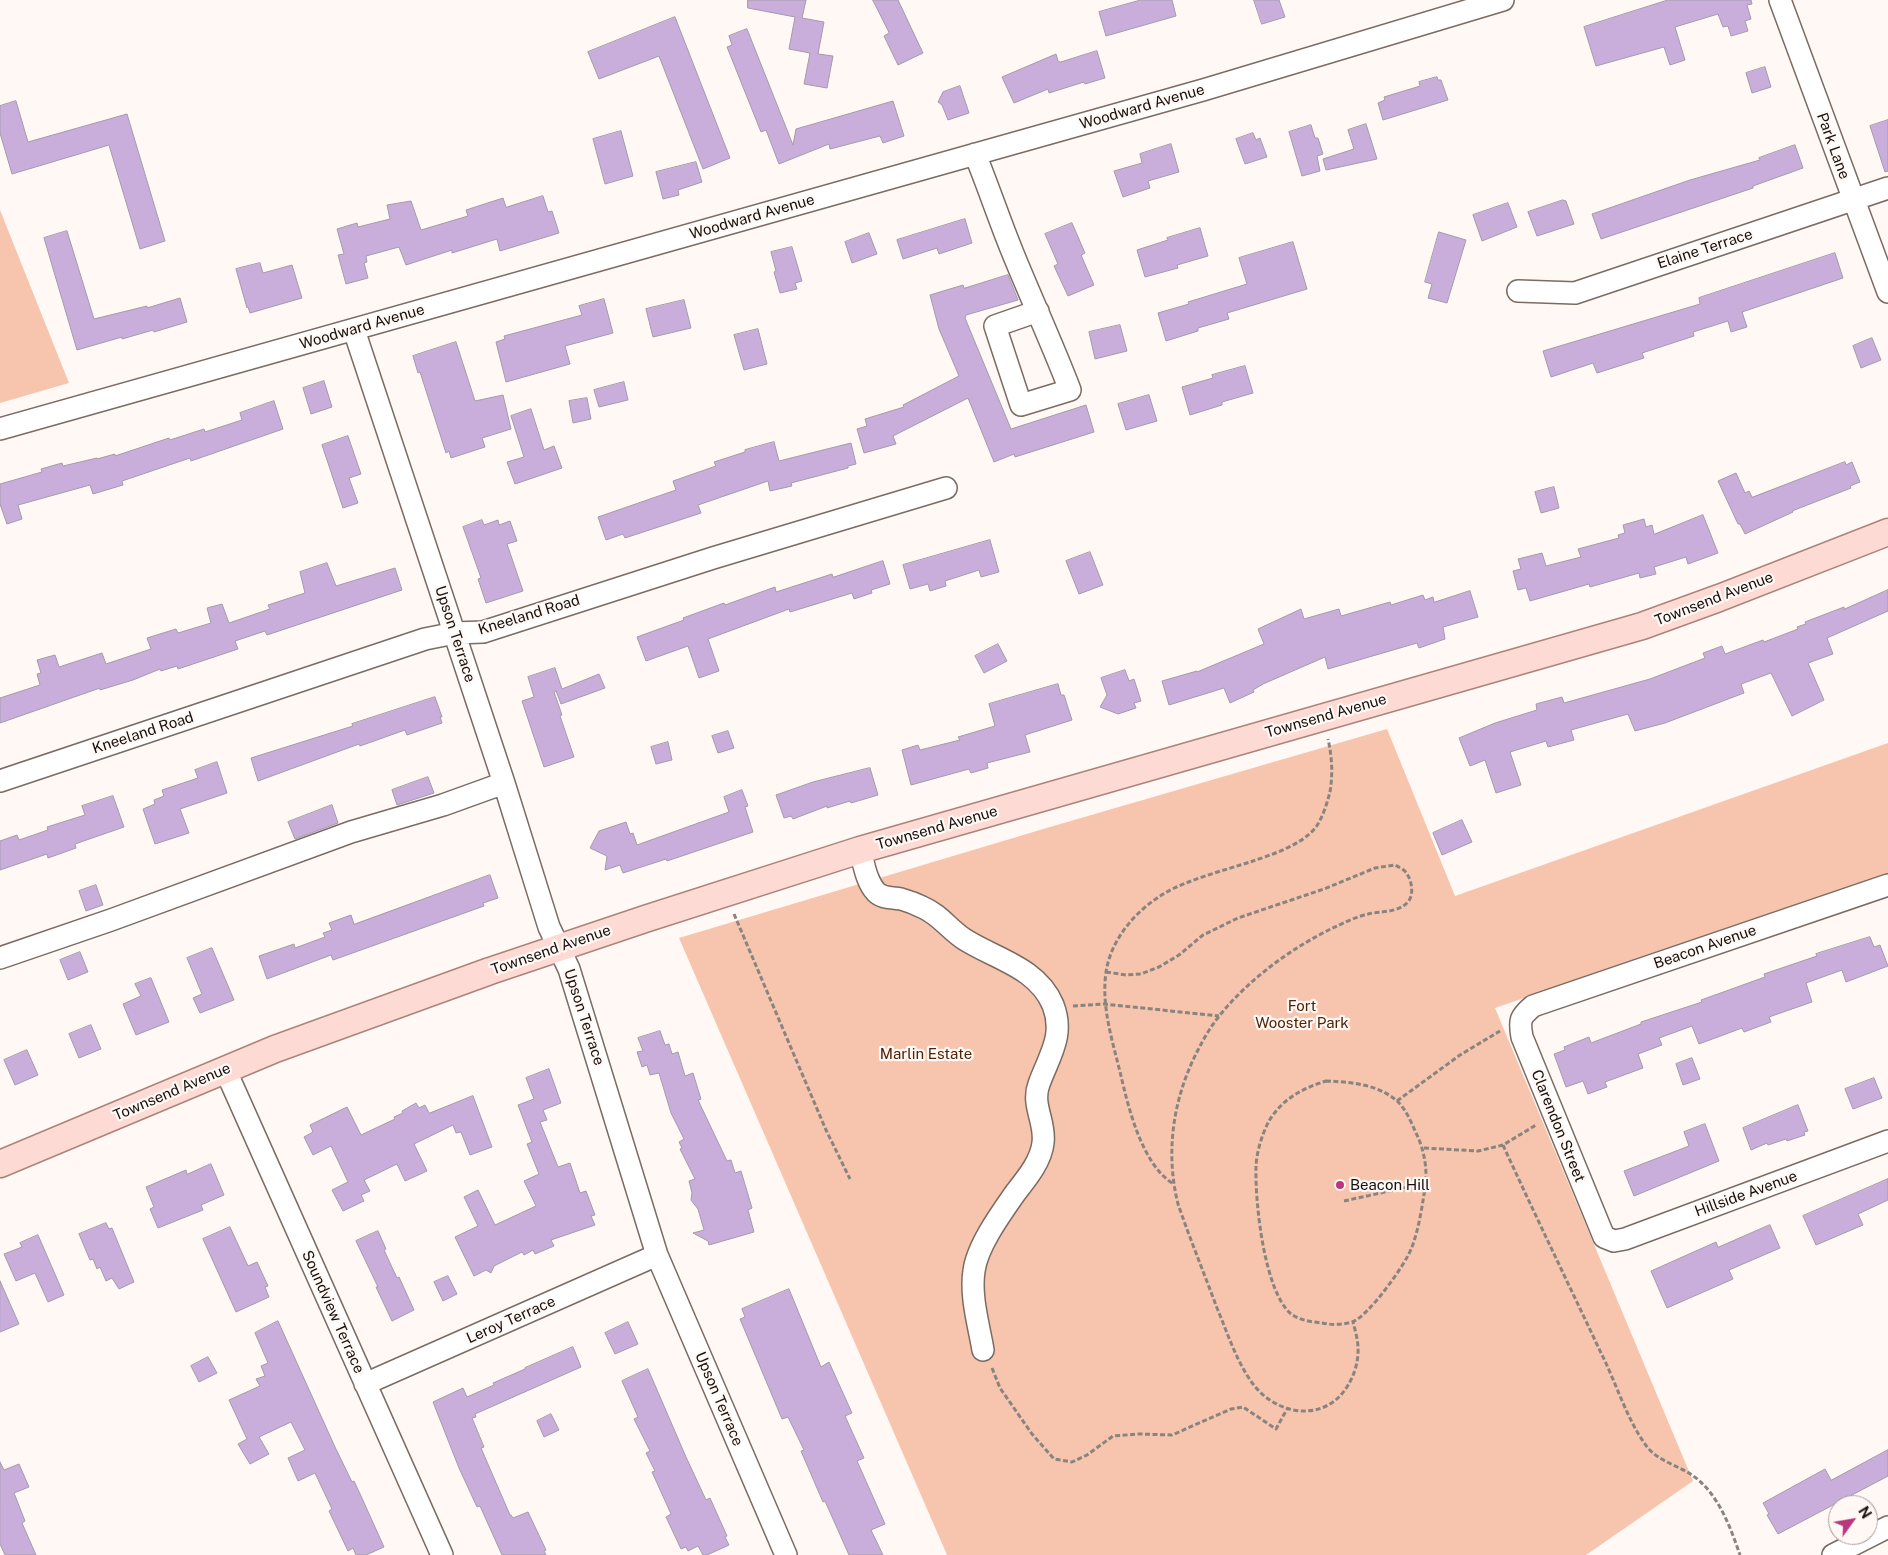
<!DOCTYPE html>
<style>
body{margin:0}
#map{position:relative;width:1888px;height:1555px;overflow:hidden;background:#fff8f4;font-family:"Public Sans",sans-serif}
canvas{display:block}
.north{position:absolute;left:1828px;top:1495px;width:50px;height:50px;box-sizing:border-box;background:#fff8f4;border:1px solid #a29b98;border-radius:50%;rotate:58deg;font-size:14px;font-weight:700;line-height:20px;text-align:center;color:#16100d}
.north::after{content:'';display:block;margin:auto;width:18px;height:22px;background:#ba377e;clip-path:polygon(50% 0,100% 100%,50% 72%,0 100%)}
</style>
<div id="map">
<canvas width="1888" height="1555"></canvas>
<div class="north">N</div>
</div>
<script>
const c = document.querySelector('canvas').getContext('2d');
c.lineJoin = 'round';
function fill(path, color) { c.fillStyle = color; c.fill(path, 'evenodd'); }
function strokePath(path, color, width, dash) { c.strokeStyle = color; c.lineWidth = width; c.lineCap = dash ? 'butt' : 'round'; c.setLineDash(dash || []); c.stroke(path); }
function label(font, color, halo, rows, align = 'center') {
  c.font = font + ' "Public Sans",sans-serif'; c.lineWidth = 4.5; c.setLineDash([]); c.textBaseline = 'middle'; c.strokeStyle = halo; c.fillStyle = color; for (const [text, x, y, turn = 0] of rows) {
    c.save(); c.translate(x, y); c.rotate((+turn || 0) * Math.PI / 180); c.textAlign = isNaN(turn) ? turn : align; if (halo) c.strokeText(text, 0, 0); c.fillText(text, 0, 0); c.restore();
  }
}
const green = new Path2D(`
 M0 210 69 383 0 403Z
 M1387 729 1455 896 1888 743V873L1495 1008 1693 1481 1586 1555H947L679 938 1050 827Z`);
const building = new Path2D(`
 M748 0H806L802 18 824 22 818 54 833 56 827 88 804 84 810 53 789 49 795 17 748 8Z
 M873 0H898L923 53 898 65 884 36 889 33Z
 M1141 0H1172L1176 16 1106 36 1099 12Z
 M1254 0H1279L1285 17 1262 24Z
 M1668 0H1751L1752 4 1747 5 1751 19 1745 21 1748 31 1731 36 1728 26 1723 27 1718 14 1675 27 1685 60 1670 65 1664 47 1596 66 1584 27Z
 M675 17 730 158 703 169 659 56 599 79 588 52Z
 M747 29 793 145 796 129 893 101 904 136 883 143 880 136 830 149 829 144 779 164 766 130 761 132 727 47 732 45 729 36Z
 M1097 51 1105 78 1085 84 1084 82 1049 93 1048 89 1014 103 1002 77 1056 54 1058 61 1060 62Z
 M1765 67 1771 87 1752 93 1746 73Z
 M1437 77 1438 80H1441L1448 100 1383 120 1378 103 1385 100 1384 97 1417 87 1420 86 1419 82Z
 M960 86 969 113 948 120 942 105 938 102 943 92Z
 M16 101 28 142 127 114 165 241 140 249 109 145 12 174 0 133V106Z
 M1888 120V171L1885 172 1870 126Z
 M1366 124 1377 159 1326 170 1323 159 1354 149 1348 130Z
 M1311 125 1315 138H1318L1323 154 1317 156 1320 171 1302 176 1289 132Z
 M621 131 633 176 605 184 593 139Z
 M1253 133 1256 140 1260 138 1267 157 1245 164 1236 139Z
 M1171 144 1179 172 1148 181 1150 188 1123 197 1114 171 1142 163 1140 154Z
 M1795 145 1803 168 1753 186V188L1601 239 1592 214 1690 180 1760 160 1759 158Z
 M696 162 702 182 678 190 679 195 663 199 656 172Z
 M543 196 548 212 552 211 559 233 500 251 497 239 452 253V250L406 265 399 247 366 256 367 262 364 263 368 278 346 284 338 255 344 254 337 229 357 223 358 227 390 219 387 205 411 201 421 230 468 216 466 210 503 198 506 207Z
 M1563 200 1566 201 1574 224 1537 236 1528 212Z
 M1508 203 1517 227 1482 241 1473 215Z
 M965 219 972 243 939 254 937 248 903 259 897 240Z
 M1072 223 1085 253 1081 255 1094 285 1068 296 1054 266 1058 264 1045 234Z
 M1200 228 1208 256 1177 265 1178 268 1145 277 1137 250 1168 240 1167 238Z
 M67 231 94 319 147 306V308L180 298 187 322 154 332 153 330 122 339V337L77 350 44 238Z
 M1439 232 1466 240 1447 303 1428 298 1432 284 1425 282Z
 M869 233 877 254 852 263 845 242Z
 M1293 242 1307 289 1227 313 1229 319 1198 328V331L1166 341 1158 313 1189 304 1188 302 1247 284 1239 258Z
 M792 247 802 281 795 283 797 289 780 293 774 272 776 271 771 252Z
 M1835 253 1843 278 1742 312 1747 327 1731 332 1728 321 1693 332 1694 336 1642 353 1644 358 1597 373 1593 363 1551 377 1543 351 1700 304 1699 298Z
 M260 263 263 273 292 265 302 298 250 313 248 307 247 308 236 269Z
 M1008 275 1018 300 966 315 965 318 1011 429 1086 405 1094 432 1015 457 1014 454 994 462 968 398 893 436 896 444 864 453 857 429 867 426 865 419 904 407 903 405 959 376 939 329 930 295 963 285 964 288Z
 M604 299 613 333 565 346 570 364 506 382 496 342 505 339 504 336 582 315 579 306Z
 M684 300 691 328 653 337 646 309Z
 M1120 325 1127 351 1095 359 1089 332Z
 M758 329 767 364 744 370 734 335Z
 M1872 338 1881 360 1861 368 1853 346Z
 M456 342 475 401 503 395 511 429 482 438 485 447 451 458 449 451 446 453 420 372 418 373 413 356Z
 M1245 366 1253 393 1222 402V405L1190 415 1182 387 1213 378 1212 375Z
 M324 381 332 407 311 414 303 388Z
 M624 382 628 400 599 407 594 390Z
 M1149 395 1157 421 1126 430 1118 404Z
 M587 398 591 419 573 423 569 401Z
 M274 401 283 429 191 461 190 458 122 481 123 485 93 494 90 485 18 505 22 519 7 524 0 504V484L42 472 41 469 62 463 63 466 97 458V459L115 454V456L169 438 170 440 204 429 205 432 242 420 240 413Z
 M531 409 544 450 554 446 562 468 515 484 507 462 524 457 511 416Z
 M348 436 361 474 349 478 358 503 343 508 322 445Z
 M774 442 779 461 851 443 856 464 848 466V468L791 483 792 486 770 491 768 481 698 505 701 513 625 538 623 534 606 540 598 517 676 490 673 481 716 466 714 462 745 452V450Z
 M1845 462 1846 465 1852 462 1860 482 1850 486 1851 488 1792 511 1793 512 1745 534 1740 524H1738L1718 481 1736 473 1745 493 1749 491 1752 497Z
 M1554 487 1559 508 1541 513 1535 492Z
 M1703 515 1718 553 1688 564 1686 557 1654 567 1656 574 1640 578 1639 573 1590 587 1589 584 1530 601 1526 588 1518 590 1513 571 1521 569 1518 559 1542 553 1546 566 1581 557 1578 549 1619 538 1618 535 1625 533 1623 525 1644 519 1646 527 1652 525 1654 534Z
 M482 520 484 525 498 520 499 525 510 521 517 541 507 544 523 591 486 603 478 579 481 578 463 527Z
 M990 540 999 572 981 577 979 570 945 581 946 586 930 591 928 584 910 589 903 565Z
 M1090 552 1103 585 1079 594 1066 561Z
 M883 561 890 584 871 590 872 593 854 599 852 593 790 612 789 609 708 639 719 671 699 678 688 646 646 661 637 637 684 620 683 618 724 603 725 605 775 587 776 592 832 574 833 577Z
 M327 563 336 586 395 568 402 590 267 635 265 631 235 641 238 649 178 669 177 666 161 671 160 669 133 680 100 690V688L0 723V698L40 685 37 674 41 673 37 660 55 655 59 667 102 653 106 664 151 649 147 638 176 629 178 633 211 623 207 608 222 604 229 623 270 609 268 605 305 593 300 572Z
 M1888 590V611L1827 638 1833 654 1808 663 1824 700 1792 716 1771 673 1741 684 1744 693 1665 723 1635 731 1628 714 1571 730 1574 740 1548 747 1546 741 1510 752 1521 785 1496 793 1485 760 1470 766 1459 738 1495 723 1537 710 1536 704 1562 697 1564 703 1650 679 1705 658 1703 653 1722 646 1725 654 1763 640 1764 642 1798 629 1797 627 1806 624 1805 622 1844 607V609Z
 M1470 591 1478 617 1443 627 1445 639 1419 648 1417 643 1328 669 1325 657 1263 684 1253 690 1254 692 1230 703 1224 688 1169 705 1162 681 1197 671V672L1264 644 1258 629 1301 609 1304 619 1339 609 1341 616 1390 602 1391 605 1423 595 1425 600 1433 597 1434 602Z
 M998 644 1007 661 984 673 975 656Z
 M555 668 562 689 599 674 605 688 561 704 556 691 554 692 562 715 560 716 574 757 544 767 522 701 534 697 528 677Z
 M1125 670 1129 681 1134 679 1141 701 1134 703 1136 708 1118 714 1100 707 1107 695 1101 678Z
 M1058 684 1061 695H1064L1072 720 1025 735 1030 752 987 763 988 768 971 773 969 769 911 785 902 750 918 745 920 750 960 740 958 737 995 726 989 704Z
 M435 697 442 717H440L442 723 407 735 405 730 360 746 359 744 258 781 251 758 353 726 352 724Z
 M728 731 734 748 718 753 712 736Z
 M668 742 672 760 656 764 651 747Z
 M217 762 227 793 180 809 189 833 155 844 143 809 155 804 154 800 164 796 162 790 198 778 195 770Z
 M870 768 878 795 851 803 850 801 827 808V806L793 819 791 816 784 818 776 795 813 782Z
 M428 777 434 793 397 805 392 790Z
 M742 790 748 806 745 807 753 832 667 861 666 859 623 873 620 865 605 870 607 856 590 848 599 831 626 822 630 834 633 833 637 845 729 812 724 797Z
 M113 796 124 827 75 844 76 848 48 858 47 854 0 870V841L17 835 19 840 48 830 47 827 85 815 82 806Z
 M332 805 338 823 295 839 288 822Z
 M1462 820 1472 842 1442 855 1433 833Z
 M490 875 498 898 483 903 484 906 333 960 331 955 267 979 259 956 294 944 295 948 325 937 323 933 332 930 329 923 351 915 354 924Z
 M96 885 103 905 86 911 79 891Z
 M1870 937 1874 947 1880 945 1888 966 1846 982 1842 970 1806 983 1812 1002 1769 1017 1771 1022 1744 1032 1742 1028 1699 1044 1692 1026 1659 1038 1662 1045 1638 1054 1643 1068 1605 1082 1607 1087 1588 1094 1583 1081 1566 1087 1554 1054 1565 1050 1564 1047 1589 1037 1591 1043 1641 1024V1022L1702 1002 1701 1000 1765 977 1764 974 1817 956 1816 954Z
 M212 948 234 1000 200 1013 193 998 202 994 187 958Z
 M80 952 88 972 68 980 60 960Z
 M151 978 169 1022 136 1035 123 1004 141 996 135 984Z
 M91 1025 101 1049 79 1058 69 1034Z
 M660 1031 665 1045 669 1044 672 1054 678 1052 685 1076 693 1073 701 1099 698 1100 727 1161 731 1160 735 1173 741 1171 752 1208 748 1210 754 1232 709 1245 708 1241 693 1233 704 1230 698 1209 691 1200 692 1193 689 1181 695 1179 680 1149 682 1148 679 1142 684 1139 671 1113 659 1073 650 1075 647 1065 642 1067 637 1052 643 1051 638 1038Z
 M27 1050 38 1075 15 1085 4 1060Z
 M1692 1058 1700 1079 1683 1085 1676 1064Z
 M549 1069 561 1103 543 1110 547 1120 540 1122 558 1167 570 1163 580 1193 586 1191 595 1215 591 1216 595 1225 551 1240 554 1246 535 1254 533 1250 524 1255 522 1252 494 1266 491 1273 486 1270 474 1276 455 1237 478 1226 464 1197 478 1190 495 1225 536 1206 524 1181 539 1174 527 1144 532 1142 518 1105 534 1099 526 1078Z
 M1874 1078 1882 1098 1853 1109 1845 1089Z
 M473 1096 492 1147 470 1155 461 1132 456 1133 453 1125 414 1144 427 1171 405 1181 397 1164 364 1180 370 1191 361 1195 364 1201 343 1211 332 1190 348 1182 331 1146 313 1155 304 1137 313 1132 310 1125 347 1107 361 1135 395 1119 394 1117 403 1113 402 1111 416 1103 419 1108 425 1105 429 1113Z
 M1798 1105 1808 1131 1804 1132 1805 1135 1787 1141 1786 1139 1768 1145 1767 1143 1751 1150 1743 1128Z
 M1705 1124 1719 1161 1634 1196 1624 1171 1689 1146 1684 1132Z
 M211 1164 224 1195 201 1205 203 1210 158 1228 150 1209 154 1207 146 1187 186 1170 187 1174Z
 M1888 1179V1200L1858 1214 1863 1225 1816 1245 1803 1216Z
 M106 1223 109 1229 112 1228 134 1282 119 1289 112 1278 106 1281 100 1267 97 1269 93 1259 90 1260 79 1234Z
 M1770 1225 1780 1248 1729 1270 1733 1279 1667 1308 1651 1271 1716 1242 1718 1247Z
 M230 1227 248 1266 257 1262 268 1286 265 1287 269 1297 236 1312 203 1239Z
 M378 1231 386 1249 384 1250 397 1278 399 1277 414 1310 392 1321 376 1287H378L356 1241Z
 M38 1235 64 1295 48 1302 35 1273 16 1281 4 1254 22 1247 20 1243Z
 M448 1276 457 1294 443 1301 434 1282Z
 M0 1281 19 1324 0 1332Z
 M789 1289 821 1367 829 1362 852 1413 845 1416 864 1458 857 1461 885 1524 871 1530 883 1555H849L825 1501 823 1502 801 1451 804 1450 788 1417 782 1419 740 1319 745 1317 742 1309Z
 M278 1321 335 1447 352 1482 354 1481 361 1496 384 1547 366 1555H356L353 1548 348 1551 329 1511 332 1509 315 1473 298 1481 288 1458 305 1450 291 1422 259 1437 269 1454 250 1464 238 1444 247 1439 229 1400 260 1386 256 1379 265 1376 261 1366 268 1363 255 1333Z
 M628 1322 638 1344 615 1354 605 1333Z
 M573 1347 581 1367 475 1414 476 1417 472 1418 484 1447 481 1448 510 1515H511L513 1518 528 1512 546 1550 544 1551 546 1555H502L480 1506 477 1507 459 1468 433 1402 463 1388 467 1397 494 1385 493 1383 525 1369V1368Z
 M208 1357 217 1373 199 1382 191 1366Z
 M648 1369 686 1457 706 1500 710 1498 727 1536 725 1537 729 1545 707 1555H703L698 1546 688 1551 686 1547 681 1549 666 1517 671 1514 652 1472 655 1471 646 1453 650 1451 634 1419 638 1417 622 1381Z
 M551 1414 559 1430 544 1437 537 1421Z
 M1888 1450V1476L1778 1534 1767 1515 1769 1514 1763 1503 1825 1469 1831 1480Z
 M0 1462 4 1470 19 1464 29 1487 14 1493 25 1521 22 1523 36 1555H5L0 1544Z`);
const path = new Path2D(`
 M734 914 826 1130 850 1179
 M1106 972 1126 975 1141 974 1159 967 1179 955 1203 935 1238 918 1324 889 1375 868 1395 865C1399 867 1405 870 1407 874 1412 881 1414 895 1408 902 1398 913 1381 911 1368 914 1358 916 1346 922 1337 926 1294 946 1250 978 1220 1015 1211 1026 1204 1038 1198 1050 1173 1098 1165 1152 1178 1204 1190 1239 1204 1273 1217 1308 1228 1334 1236 1361 1253 1384 1273 1411 1313 1422 1339 1397 1351 1385 1359 1365 1358 1348 1358 1340 1355 1330 1353 1322
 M1073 1006 1104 1004 1219 1016
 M1326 1081C1350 1082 1378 1084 1397 1101 1406 1109 1411 1122 1416 1133 1424 1149 1428 1170 1425 1188 1422 1207 1419 1228 1412 1247 1406 1264 1368 1317 1352 1322 1342 1325 1331 1325 1322 1323 1312 1322 1298 1320 1290 1313 1264 1289 1255 1202 1256 1168 1256 1154 1262 1134 1269 1121 1282 1099 1303 1088 1326 1081Z
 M1397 1101 1460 1055 1500 1031
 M1503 1145C1535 1215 1569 1285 1602 1355 1616 1383 1627 1419 1645 1444 1655 1460 1677 1465 1692 1475 1718 1493 1730 1526 1740 1555
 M1424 1148 1478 1151 1503 1145 1536 1125
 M1172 1183C1142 1163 1129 1110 1121 1076 1113 1042 1101 1008 1106 972 1111 939 1136 910 1165 893 1187 880 1225 870 1250 862 1271 855 1302 845 1316 827 1323 817 1327 803 1330 792 1333 774 1332 757 1328 739
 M1344 1201 1426 1183
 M992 1368 1000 1388 1032 1434 1054 1459 1072 1462 1087 1455 1113 1436 1139 1434 1172 1435 1231 1409 1243 1407 1276 1429 1287 1409`);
const minor = new Path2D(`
 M1780 0 1888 292
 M975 154C988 186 999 219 1012 251 1031 298 1052 343 1070 390L1021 405 995 326 1038 311
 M1518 291 1575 293 1888 188
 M354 330 504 783 549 927 569 969 657 1255 786 1555
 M0 429 1203 90 1503 0
 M0 781 425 639 455 633 483 632 713 558 946 488
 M860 850C864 864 866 881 876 892 883 899 892 897 901 899 908 901 916 904 922 907 939 914 949 929 964 939 995 959 1037 967 1053 1005 1065 1036 1049 1056 1039 1084 1031 1105 1046 1122 1043 1143 1041 1161 1027 1178 1016 1192 1002 1212 977 1246 974 1271 970 1296 979 1326 983 1350
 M1888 885 1533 1006C1520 1017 1519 1020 1522 1037L1604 1237 1614 1241 1625 1239 1888 1141
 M0 958 111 920 351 832 443 805 504 783
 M225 1069 442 1555
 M365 1384 657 1255
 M1833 1555 1888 1527`);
const major = new Path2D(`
 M0 1164 275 1049 490 971 648 918 860 850 1642 626 1719 598 1888 532`);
const markers = [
 [1340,1185,5,"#ba377e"]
];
const streetNames = [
 ["Woodward Avenue",1142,107,-16],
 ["Park Lane",1833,146,70],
 ["Woodward Avenue",752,217,-16],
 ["Elaine Terrace",1705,249,-18],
 ["Woodward Avenue",362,327,-16],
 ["Townsend Avenue",1714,599,-21],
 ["Kneeland Road",529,615,-17],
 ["Upson Terrace",455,634,72],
 ["Townsend Avenue",1326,716,-16],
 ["Kneeland Road",143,733,-18],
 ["Townsend Avenue",937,828,-16],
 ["Beacon Avenue",1705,947,-19],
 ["Townsend Avenue",551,950,-19],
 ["Upson Terrace",584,1017,72],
 ["Townsend Avenue",172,1092,-23],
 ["Clarendon Street",1558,1126,68],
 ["Hillside Avenue",1746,1194,-20],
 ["Soundview Terrace",333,1312,66],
 ["Leroy Terrace",511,1320,-24],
 ["Upson Terrace",719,1399,67]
];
const parkNames = [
 ["Fort",1302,1006],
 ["Wooster Park",1302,1023],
 ["Marlin Estate",926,1054]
];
const poiNames = [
 ["Beacon Hill",1350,1185]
];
fill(green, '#f7c5ad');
fill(building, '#c9aedc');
strokePath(building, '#a39ba9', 1);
strokePath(minor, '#7a6b63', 24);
strokePath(major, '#ab837b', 29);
strokePath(path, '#8a8480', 3, [5, 2.5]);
strokePath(minor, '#fff', 21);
strokePath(major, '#fddad3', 26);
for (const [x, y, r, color] of markers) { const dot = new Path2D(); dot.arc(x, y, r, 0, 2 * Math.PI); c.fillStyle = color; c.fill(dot); strokePath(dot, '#fff8f4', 2); }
label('15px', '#16100d', '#fff8f4', streetNames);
label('15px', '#512306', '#fff8f4', parkNames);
label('15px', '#16100d', '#fff8f4', poiNames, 'left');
</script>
